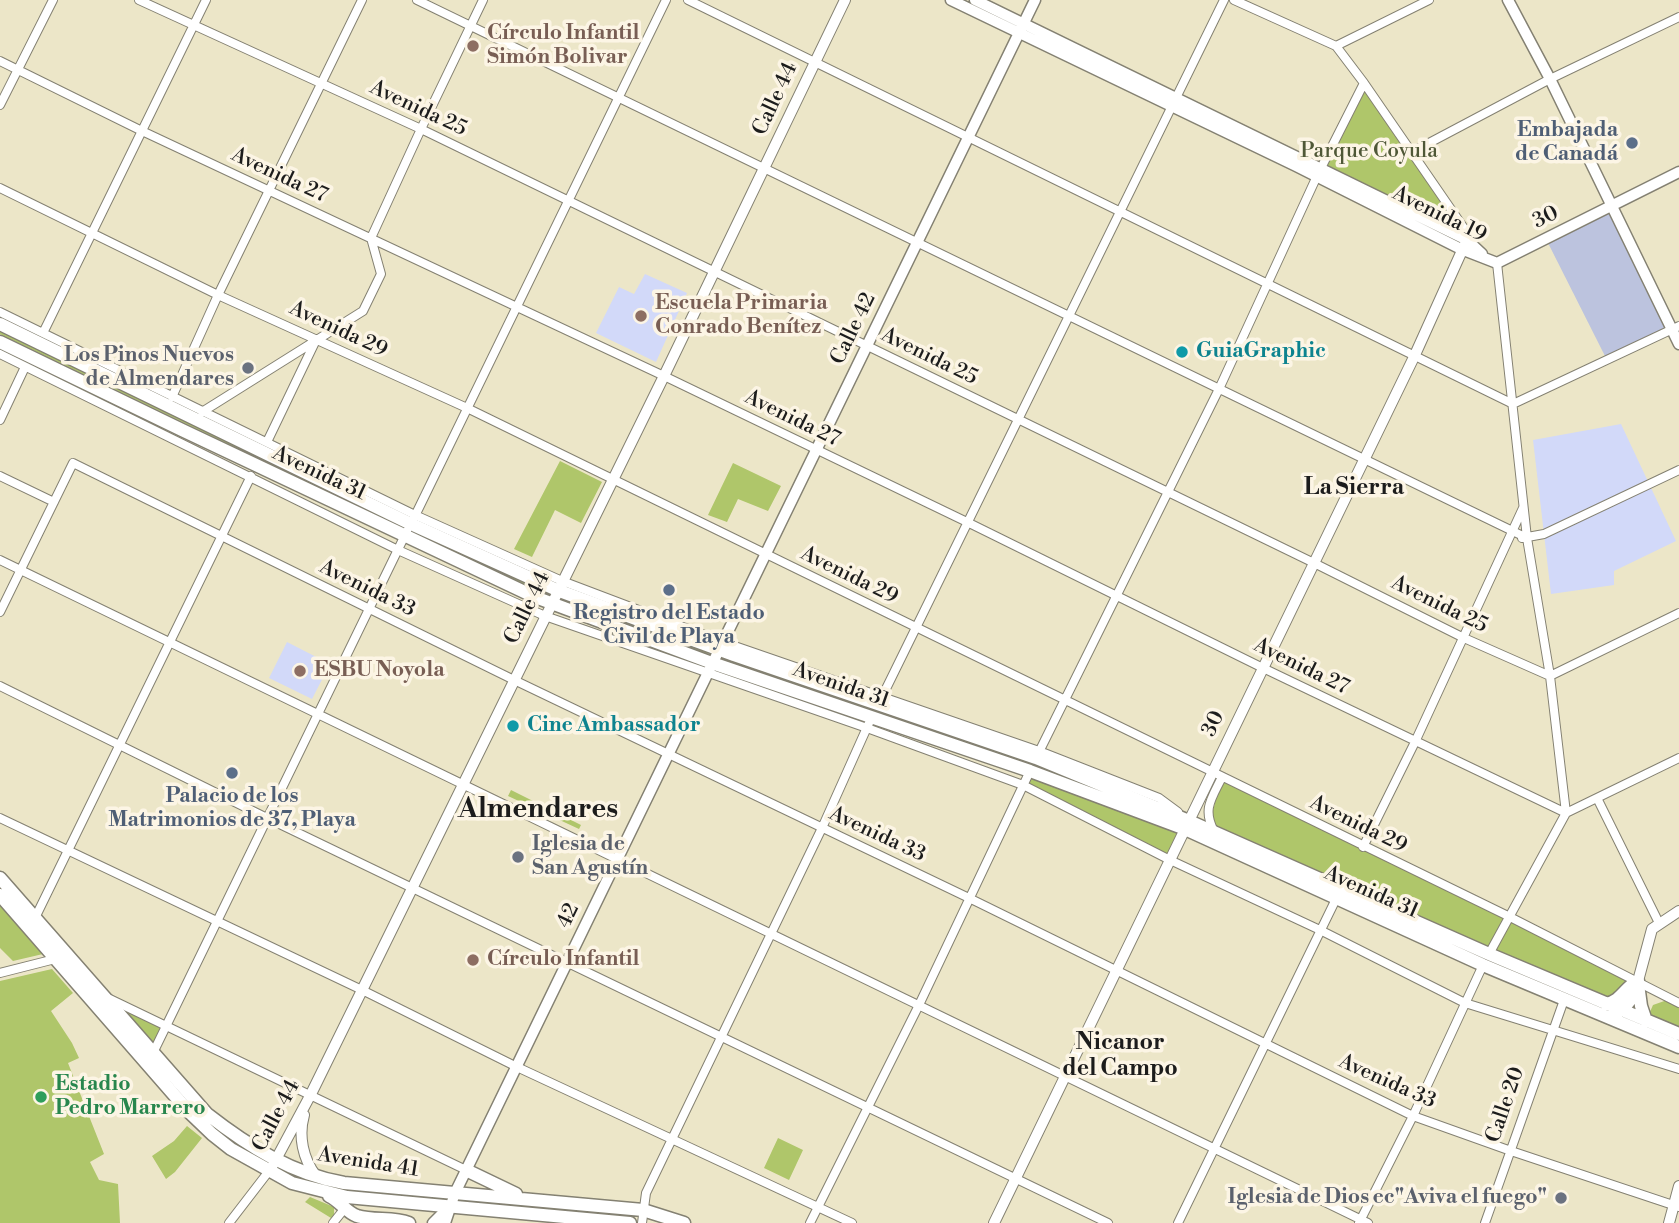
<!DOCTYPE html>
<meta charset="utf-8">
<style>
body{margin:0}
canvas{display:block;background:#ece6c8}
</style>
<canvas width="1679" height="1223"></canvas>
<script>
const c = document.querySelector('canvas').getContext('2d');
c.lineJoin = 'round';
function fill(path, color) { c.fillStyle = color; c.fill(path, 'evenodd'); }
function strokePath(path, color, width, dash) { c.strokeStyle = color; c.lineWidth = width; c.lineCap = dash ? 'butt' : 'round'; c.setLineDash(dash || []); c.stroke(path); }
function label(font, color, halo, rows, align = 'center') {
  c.font = font + ' "Libre Bodoni",serif'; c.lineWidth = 7; c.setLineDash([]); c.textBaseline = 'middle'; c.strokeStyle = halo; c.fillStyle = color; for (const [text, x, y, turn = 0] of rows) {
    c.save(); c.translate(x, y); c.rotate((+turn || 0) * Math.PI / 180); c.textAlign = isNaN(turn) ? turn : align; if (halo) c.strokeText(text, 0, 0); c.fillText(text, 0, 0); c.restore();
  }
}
const built = new Path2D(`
 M645 274 687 293 656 362 596 333 619 287 634 294Z
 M1621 424 1676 541 1614 571V585L1551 594 1533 440Z
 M287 642 330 664 312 699 269 678Z`);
const industrial = new Path2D(`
 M1612 207 1672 330 1607 360 1546 239Z`);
const green = new Path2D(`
 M1364 89 1459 226 1456 229 1399 204 1325 165Z
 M0 331 405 527 404 529 0 334Z
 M560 461 602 482 581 523 555 510 532 557 514 549Z
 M733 463 781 486 768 511 738 499 727 522 708 515Z
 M411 530 544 591 543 593 410 532Z
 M566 600 708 651 707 654 565 603Z
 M726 658 1033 763 1183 823 724 661Z
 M1030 771 1185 829 1170 860 1025 786Z
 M1222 777 1637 981 1622 1010 1214 831 1212 814Z
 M511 790 581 825 579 829 508 796Z
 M0 905 43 954 13 961 0 948Z
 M52 969 73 993 51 1011 72 1043 79 1058 68 1063 104 1154 90 1162 99 1180 118 1184 120 1223H0V981Z
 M101 994 166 1027 153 1053Z
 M1670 999 1679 1003V1034L1646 1021 1653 1005Z
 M187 1126 202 1138 175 1172 166 1179 152 1156 174 1141Z
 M778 1138 803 1150 789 1180 764 1168Z
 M310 1197 334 1207V1215L331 1218 305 1202Z`);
const minor = new Path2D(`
 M139 0 421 129 1314 563 1464 638 1550 676 1679 613
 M417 0 1527 538
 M688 0 1513 404 1679 326
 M1234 0 1336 46 1364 83 1468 234 1467 240
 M1336 46 1429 0
 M0 61 142 131 664 376 967 522 1263 668 1566 813
 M0 105 53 0
 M1412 152 1550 79 1679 17
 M0 188 218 295 467 408 1508 916 1679 1003
 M1497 263 1527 538 1550 676 1566 813
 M0 312 415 515 562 581 723 642 1039 751 1159 798 1178 812
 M43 333 206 0
 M0 354 398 550 545 616 867 728 1023 785 1170 860 1320 930 1465 1003 1679 1069
 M172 397 218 295 362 0
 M202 412 363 311 381 274 371 238 421 129 483 0
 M0 420 25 367
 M267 442 316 340
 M0 476 54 502
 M413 520 666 0
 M1522 538 1544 534 1679 470
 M0 560 1368 1223
 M0 612 73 463 514 680 969 898 1413 1116 1511 1151 1679 1207
 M0 686 267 818 1108 1223
 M880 701 1224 0
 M1038 754 1219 389 1317 176 1364 83
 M1598 800 1659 923
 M0 818 362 990 517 1067 852 1223
 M1214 831C1202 809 1212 798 1222 777
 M1363 847 1415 742 1523 508
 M35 918 251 476
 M1489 954 1566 813 1679 758
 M0 973 55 959
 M110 999 466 1170
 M152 1055 407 531
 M229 1223 269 1171
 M333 1223 345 1208
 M642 1223 646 1193 822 828 869 723
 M810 1223 919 1005 1030 771
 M1178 1223 1336 899
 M1359 1223 1413 1116 1483 965
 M1485 1223 1564 1000`);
const tertiary = new Path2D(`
 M1638 981 1652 929 1679 911
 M304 1115C298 1136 303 1159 316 1176
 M273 1165 311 1094 664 376 845 0
 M994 1223 1414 357 1465 244
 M1669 1223 1679 1186`);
const secondary = new Path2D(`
 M951 0 1296 166 1461 249 1497 263
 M975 0 1467 240 1482 254
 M1508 0 1550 79 1679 344
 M1497 263 1679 172
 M433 1223 449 1207
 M445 1223 455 1193 1035 0`);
const primary = new Path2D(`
 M0 324 411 524 557 590 734 655 1036 758 1189 821 1489 954 1679 1034
 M0 342 182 430 535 597 712 663 1030 771 1185 829 1483 965 1679 1047
 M0 878 207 1114C248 1146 292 1174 344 1183L643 1210 684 1223
 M0 895 189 1112 212 1134 231 1149 292 1183 347 1197 630 1223
 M1638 984 1641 1006 1646 1021
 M1606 1004C1621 1001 1624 989 1636 982
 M1614 1013C1629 1008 1633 995 1638 981
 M466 1170 516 1194
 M329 1196C340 1201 346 1212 357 1216 374 1221 393 1217 409 1223`);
const markers = [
 [473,46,7,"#8d6e63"],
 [1632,143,7,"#5c6f8a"],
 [641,316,7,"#8d6e63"],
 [1182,352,7,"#0f9aa8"],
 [248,368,7,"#6b7280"],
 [669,590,7,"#5c6f8a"],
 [300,671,7,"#8d6e63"],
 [513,726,7,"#0f9aa8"],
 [232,773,7,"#5c6f8a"],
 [518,857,7,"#6b7280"],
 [473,960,7,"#8d6e63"],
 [41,1097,7,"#2e9e5b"],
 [1561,1198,7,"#6b7280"]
];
const educationNames = [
 ["Círculo Infantil",487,34],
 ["Simón Bolivar",487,58],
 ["Escuela Primaria",655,304],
 ["Conrado Benítez",655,328],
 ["ESBU Noyola",314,671],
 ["Círculo Infantil",487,960]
];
const streetNames = [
 ["Calle 44",776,99,-65],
 ["Avenida 25",418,109,25],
 ["Avenida 27",279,176,25],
 ["Avenida 19",1439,215,26],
 ["30",1546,218,-26],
 ["Calle 42",854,329,-64],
 ["Avenida 29",338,330,25],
 ["Avenida 25",929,357,26],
 ["Avenida 27",792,419,26],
 ["Avenida 31",319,474,25],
 ["Avenida 29",849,576,26],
 ["Avenida 33",367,589,26],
 ["Avenida 25",1439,605,26],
 ["Calle 44",528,608,-64],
 ["Avenida 27",1301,667,26],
 ["Avenida 31",841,686,19],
 ["30",1214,724,-64],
 ["Avenida 29",1358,825,26],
 ["Avenida 33",877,835,25],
 ["Avenida 31",1371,893,24],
 ["42",569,916,-64],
 ["Avenida 33",1387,1082,24],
 ["Calle 20",1506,1105,-71],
 ["Calle 44",277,1116,-62],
 ["Avenida 41",368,1163,9]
];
const serviceNames = [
 ["Embajada",1618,131,"right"],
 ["de Canadá",1618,155,"right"],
 ["Registro del Estado",669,614],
 ["Civil de Playa",669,638],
 ["Palacio de los",232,797],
 ["Matrimonios de 37, Playa",232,821]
];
const parkNames = [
 ["Parque Coyula",1369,152]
];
const cultureNames = [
 ["GuiaGraphic",1196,352],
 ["Cine Ambassador",527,726]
];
const worshipNames = [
 ["Los Pinos Nuevos",234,356],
 ["de Almendares",234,380],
 ["Iglesia de",532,845,"left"],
 ["San Agustín",532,869,"left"],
 ["Iglesia de Dios ec\"Aviva el fuego\"",1547,1198]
];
const leisureNames = [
 ["Estadio",55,1085],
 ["Pedro Marrero",55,1109]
];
const neighbourhoodNames = [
 ["La Sierra",1354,488],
 ["Nicanor",1120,1043],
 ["del Campo",1120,1069]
];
const districtNames = [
 ["Almendares",538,810]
];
fill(built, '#d2d9f9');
fill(industrial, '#bcc3de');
fill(green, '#afc66a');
strokePath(minor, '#848172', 10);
strokePath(tertiary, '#848172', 12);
strokePath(secondary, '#848172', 13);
strokePath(primary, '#848172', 15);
strokePath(minor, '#fff', 8);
strokePath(tertiary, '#fff', 10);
strokePath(secondary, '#fff', 10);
strokePath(primary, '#fff', 12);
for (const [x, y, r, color] of markers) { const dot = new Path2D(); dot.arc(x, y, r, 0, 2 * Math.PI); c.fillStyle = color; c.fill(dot); strokePath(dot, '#fcf5e5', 2.5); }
label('bold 21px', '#785e54', '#fcf5e5', educationNames, 'left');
label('21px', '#1c1c1c', '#fcf5e5', streetNames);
label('bold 21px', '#4e5e75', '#fcf5e5', serviceNames);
label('21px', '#4f5837', '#fcf5e5', parkNames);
label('bold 21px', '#0d838f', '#fcf5e5', cultureNames, 'left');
label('bold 21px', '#5b616d', '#fcf5e5', worshipNames, 'right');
label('bold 21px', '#27864d', '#fcf5e5', leisureNames, 'left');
label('bold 23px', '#1c1c1c', '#fcf5e5', neighbourhoodNames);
label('bold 28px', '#1c1c1c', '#fcf5e5', districtNames);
</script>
